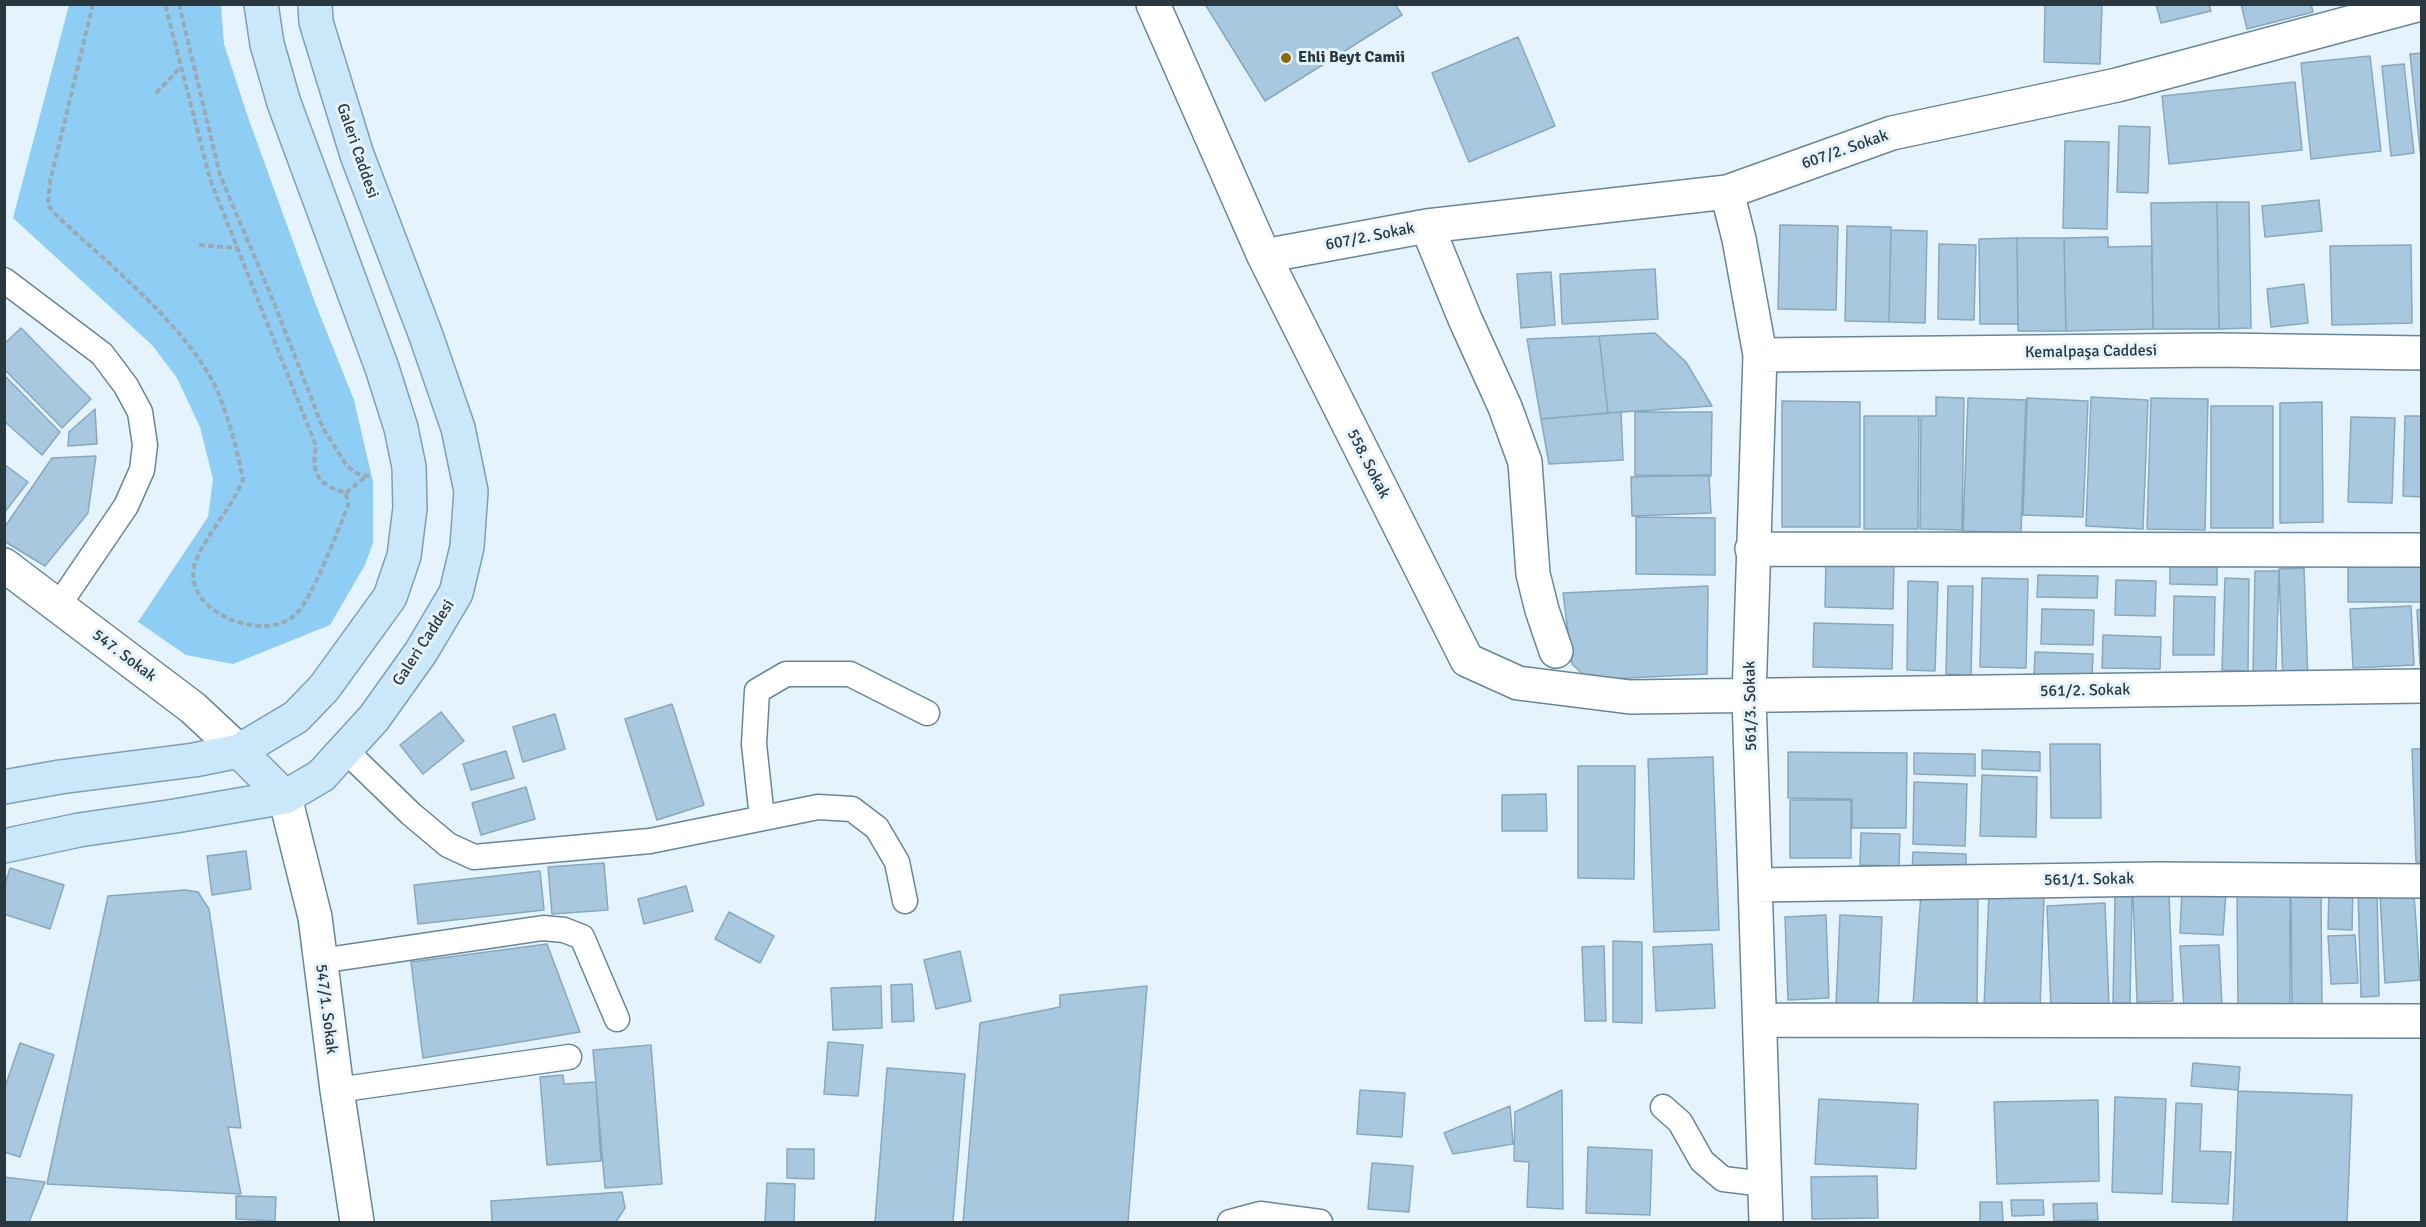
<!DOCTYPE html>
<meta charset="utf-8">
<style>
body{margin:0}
#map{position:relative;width:2426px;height:1227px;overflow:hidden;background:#e5f3fc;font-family:Signika,sans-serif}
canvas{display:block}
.frame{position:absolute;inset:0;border:6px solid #29373f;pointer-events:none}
</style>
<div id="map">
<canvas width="2426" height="1227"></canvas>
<div class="frame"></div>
</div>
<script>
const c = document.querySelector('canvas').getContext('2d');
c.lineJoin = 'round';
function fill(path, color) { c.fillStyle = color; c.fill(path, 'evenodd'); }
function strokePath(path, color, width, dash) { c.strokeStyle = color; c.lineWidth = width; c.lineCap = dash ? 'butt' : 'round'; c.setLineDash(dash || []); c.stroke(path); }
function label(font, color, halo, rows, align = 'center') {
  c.font = font + ' Signika,sans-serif'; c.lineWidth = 6; c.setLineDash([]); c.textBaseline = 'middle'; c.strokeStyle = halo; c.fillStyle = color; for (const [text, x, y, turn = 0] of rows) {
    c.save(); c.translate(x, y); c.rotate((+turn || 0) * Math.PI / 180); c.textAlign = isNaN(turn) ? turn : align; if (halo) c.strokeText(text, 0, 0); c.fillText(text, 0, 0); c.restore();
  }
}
const green = new Path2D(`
 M69 5H221L224 44 249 120 316 305 354 400 373 482V543L365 565 330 625 233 664 186 655 138 622 208 517 213 479 200 427 177 378 152 345 13 218Z`);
const building = new Path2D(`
 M1205 4H1395L1402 15 1265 101Z
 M2045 4H2102L2100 64 2044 62Z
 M2156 4H2209L2211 11 2161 23Z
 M2241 4H2311L2313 12 2247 29Z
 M1518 37 1555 126 1469 162 1432 73Z
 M2422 53V159H2421L2410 54Z
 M2370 56 2381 151 2311 159 2301 63Z
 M2404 64 2414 153 2391 156 2382 66Z
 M2295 82 2302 150 2169 164 2162 96Z
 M2119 126 2150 127 2148 193 2117 192Z
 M2065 141 2109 142 2107 229 2063 228Z
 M2319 200 2322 231 2265 237 2262 206Z
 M2217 202 2219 329H2153L2151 203Z
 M2217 202H2249L2251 328 2219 329Z
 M1780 225 1838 226 1836 310 1778 309Z
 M1847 226 1891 227 1889 322 1845 321Z
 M1891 230 1927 231 1925 323 1889 322Z
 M2108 237V247L2152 246 2153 329 2066 331 2064 238Z
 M2017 238H2064L2066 331H2018Z
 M2017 238 2018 324H1980L1979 239Z
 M1939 244 1976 245 1974 320 1938 319Z
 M2411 245 2412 323 2332 325 2330 246Z
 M1655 269 1658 319 1562 324 1560 274Z
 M1551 272 1555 325 1521 328 1517 274Z
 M2304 284 2308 323 2271 327 2267 289Z
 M21 328 91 399 62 428 4 369V344Z
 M1655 333 1686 362 1712 406 1608 413 1599 336Z
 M1599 336 1608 413 1541 419 1527 339Z
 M4 375 60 432 42 455 4 421Z
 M1936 397 1964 398 1962 530 1920 529 1921 416H1936Z
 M2091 397 2148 400 2143 529 2086 526Z
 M1968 398 2026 400 2021 533 1963 531Z
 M2027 398 2088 401 2083 517 2023 515Z
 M2151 398 2208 399 2205 530 2147 529Z
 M1782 401 1860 402V527H1782Z
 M2322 402 2323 522 2280 523V403Z
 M2211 406H2273V528H2211Z
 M95 409 97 444 68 446 69 432Z
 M1621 412 1623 460 1549 464 1541 419Z
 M1635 412H1712L1711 476 1635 475Z
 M1864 416H1919L1918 529H1864Z
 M2405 416H2422V497L2403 496Z
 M2351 417 2395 418 2392 503 2348 502Z
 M96 456 88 513 45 566 4 541V528L52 458Z
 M4 464 28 482 4 513Z
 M1709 475 1711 513 1632 516 1631 477Z
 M1636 517 1715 518V575L1636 574Z
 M1826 560 1894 561 1893 609 1825 607Z
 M2348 562H2422V602H2348Z
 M2170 566 2217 567V585L2170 584Z
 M2304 568 2308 682 2283 683 2279 569Z
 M2255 571H2279L2276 672H2253Z
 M2038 575 2098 576 2097 598 2037 597Z
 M1982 578 2028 579 2026 668 1980 667Z
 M2225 578 2249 579 2248 671 2222 670Z
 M2116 580 2156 581 2155 616 2115 615Z
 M1908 581 1938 582 1935 671 1907 670Z
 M1708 586 1707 674 1589 680 1572 664 1563 593Z
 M1948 586H1973L1971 675 1946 674Z
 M2174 596 2215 597 2214 655H2173Z
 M2411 606 2414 665 2353 668 2350 609Z
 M2042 609 2094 610 2093 645 2041 644Z
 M2422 609V665H2420L2417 610Z
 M1814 623 1893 625 1892 669 1813 667Z
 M2103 635 2161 637 2160 669 2102 668Z
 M2035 652 2093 654 2092 677 2034 675Z
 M672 704 704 805 657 820 625 719Z
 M441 712 464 741 423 774 400 745Z
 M555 714 565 749 523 762 513 727Z
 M2050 744H2100L2101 818H2051Z
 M2412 749H2422V862H2416Z
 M1982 750 2040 752V771L1982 769Z
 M506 751 514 778 471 790 463 764Z
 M1788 752 1907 753 1906 828H1852V799L1788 798Z
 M1914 753 1975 754V776L1914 774Z
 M1713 757 1719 930 1654 932 1648 759Z
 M1578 766H1635L1634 879 1578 878Z
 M1982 775 2037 777 2036 837 1980 836Z
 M1914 782 1967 784 1965 846 1913 844Z
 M526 787 535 819 481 835 472 803Z
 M1546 794 1547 831H1502V795Z
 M1790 800H1851V858H1790Z
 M1861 833 1900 834 1899 866 1860 865Z
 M246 851 251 889 212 895 207 856Z
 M1913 852 1966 854V874L1912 873Z
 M604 863 608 910 552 914 548 867Z
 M10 868 64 885 50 929 4 914V887Z
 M540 871 544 910 418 924 414 885Z
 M686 886 693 911 644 924 638 899Z
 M2329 887 2353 888 2352 930 2328 929Z
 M2237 889H2290V1007H2238Z
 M185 890 198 892 209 909 241 1128 228 1127 241 1194 47 1184 108 896Z
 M2182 890 2226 892 2223 935 2180 933Z
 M2358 891H2377L2379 996 2361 997Z
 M1921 893 1978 896 1977 1009 1913 1005Z
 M2169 893 2173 1001 2137 1002 2133 895Z
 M1989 894 2044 896 2040 1008 1984 1006Z
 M2414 894 2420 980 2385 983 2380 895Z
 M2291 895H2321L2322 1008H2292Z
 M2115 896 2132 897 2130 1003H2113Z
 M2105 903 2109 1005 2051 1008 2047 906Z
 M729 912 774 936 760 963 715 939Z
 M1826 915 1829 998 1788 1000 1785 917Z
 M1840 915 1882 917 1878 1006 1836 1004Z
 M2355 935 2358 983 2331 984 2328 936Z
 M1613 941 1642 942V1023L1613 1022Z
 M547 944 580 1032 423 1058 411 962Z
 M1712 944 1715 1008 1656 1011 1653 947Z
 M2219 945 2222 1006 2184 1009 2180 946Z
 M1604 946 1606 1021H1585L1582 947Z
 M960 951 971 1001 936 1009 924 960Z
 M912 984 914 1021 892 1022 891 985Z
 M881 986 882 1028 833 1030 831 988Z
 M1147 986 1128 1222H963L980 1023 1060 1007V995Z
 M828 1042 863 1045 858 1096 824 1094Z
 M20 1043 54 1055 20 1157 4 1152V1090Z
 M651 1045 662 1184 605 1188 593 1050Z
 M2193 1063 2240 1067 2238 1090 2191 1086Z
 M887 1068 965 1074 953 1222H875Z
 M563 1075 564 1084 596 1082 601 1161 547 1165 540 1077Z
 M1360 1090 1405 1093 1402 1137 1357 1134Z
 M1562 1090 1563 1209 1527 1207 1529 1162 1514 1161 1515 1112Z
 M2238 1091 2352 1095 2347 1222H2233Z
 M2115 1097 2166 1099 2162 1194 2112 1192Z
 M1819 1099 1918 1104 1916 1169 1815 1164Z
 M2098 1100 2099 1181 1997 1184 1994 1102Z
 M2176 1103 2202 1104 2200 1151 2231 1152 2228 1204 2172 1202Z
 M1510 1106 1513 1144 1453 1154 1444 1133Z
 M1588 1147 1652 1150 1650 1215 1586 1213Z
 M787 1149H814V1179L787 1178Z
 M1372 1163 1413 1166 1409 1212 1368 1209Z
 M1877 1176 1878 1218 1812 1219 1811 1177Z
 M4 1177 45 1182 29 1222H4Z
 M767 1183 795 1184 794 1222H765Z
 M622 1192 625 1208 616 1222H492L491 1201Z
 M236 1196 276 1197 275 1221 236 1219Z
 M2011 1200H2043L2044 1215 2012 1216Z
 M1980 1202H2002L2003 1222H1980Z
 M2097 1203 2098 1220 2054 1221 2053 1204Z`);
const path = new Path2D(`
 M93 4 50 182 48 205 56 215C108 264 197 334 221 400 231 426 238 454 243 480 232 508 200 542 194 567 184 612 263 643 294 616 311 603 338 529 348 506L346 493C318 485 311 474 316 446L210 179 165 4
 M179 4 220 175 272 298 323 428 347 466 356 473 367 476 372 475
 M156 93 181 67
 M199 245 237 248
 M346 493 366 476`);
const lane = new Path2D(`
 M4 280 102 354 126 386 140 412 145 445 142 470 126 506 58 606
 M345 750 411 814 448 845 474 857 650 841 818 807 852 809 877 828 897 862 905 901
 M762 818 754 744 757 691 786 674H850L927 713
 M320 961 543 928 564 930 582 937 617 1019
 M337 1090 569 1057
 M1663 1107 1680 1122 1702 1161 1723 1179 1765 1184
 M1230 1222 1260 1214 1320 1222`);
const street = new Path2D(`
 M1153 4 1264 256 1467 660 1518 683 1630 697 2422 686
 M1727 192 1739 239 1760 355 1749 697 1766 1222
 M1427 226 1465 319 1505 407 1525 462 1533 574 1542 610 1556 651
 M1264 256 1427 226 1727 192 1892 133 2117 85 2420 4
 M1760 355 2218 350 2422 353
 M1752 549 2422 550
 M1756 885 2157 879 2422 881
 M1760 1020 2422 1021`);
const secondary = new Path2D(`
 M4 565 193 708 239 751
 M285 797 315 917 337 1090 357 1222`);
const primary = new Path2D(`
 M239 751 285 797
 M4 787 60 777 194 760 239 751 296 717 324 688 390 597 404 556 410 508 409 467 401 428 382 368 284 103 267 44 261 4
 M4 846 79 830 175 816 285 797 321 776 374 718 421 652 456 593 467 547 471 491 458 428 425 333 357 155 316 22 315 4`);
const markers = [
 [1286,58,6,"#896906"]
];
const poiNames = [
 ["Ehli Beyt Camii",1298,58]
];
const streetNames = [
 ["607/2. Sokak",1845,150,-19],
 ["Galeri Caddesi",357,151,71],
 ["607/2. Sokak",1370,237,-11],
 ["Kemalpaşa Caddesi",2091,352,-1],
 ["558. Sokak",1368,464,63],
 ["Galeri Caddesi",424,643,-57],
 ["547. Sokak",124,656,37],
 ["561/2. Sokak",2085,691,-1],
 ["561/3. Sokak",1751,706,-91],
 ["561/1. Sokak",2089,880,-1],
 ["547/1. Sokak",326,1009,83]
];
fill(green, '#8ecef5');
fill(building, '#a7c8de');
strokePath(building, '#87a8bd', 1.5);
strokePath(lane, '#66869a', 27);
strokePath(street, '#66869a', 36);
strokePath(secondary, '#66869a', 36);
strokePath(primary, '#7ca0b7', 36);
strokePath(path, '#9ba9b2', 4, [6, 3]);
strokePath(lane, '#fff', 24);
strokePath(street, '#fff', 33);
strokePath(secondary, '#fff', 33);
strokePath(primary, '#cbe8fa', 33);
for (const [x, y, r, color] of markers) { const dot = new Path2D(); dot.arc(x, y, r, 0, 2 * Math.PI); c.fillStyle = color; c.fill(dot); strokePath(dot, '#e5f3fc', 2); }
label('bold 16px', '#29373f', '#e5f3fc', poiNames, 'left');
label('16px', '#29373f', '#e5f3fc', streetNames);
</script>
